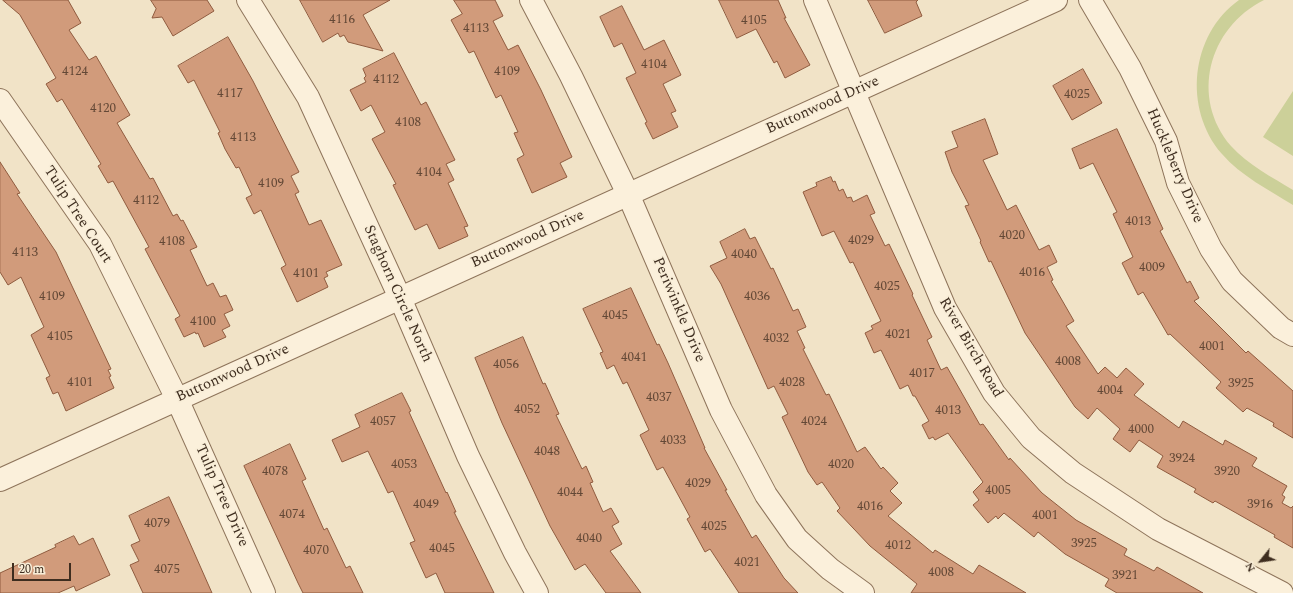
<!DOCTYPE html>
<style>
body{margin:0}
#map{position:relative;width:1293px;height:593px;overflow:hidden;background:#f1e3c7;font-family:Spectral,serif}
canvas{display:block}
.north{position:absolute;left:1241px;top:541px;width:40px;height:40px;-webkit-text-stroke:3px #f8edd7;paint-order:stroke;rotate:240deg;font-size:11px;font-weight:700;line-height:16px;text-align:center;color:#3e2d1f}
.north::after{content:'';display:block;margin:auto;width:14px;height:18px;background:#3e2d1f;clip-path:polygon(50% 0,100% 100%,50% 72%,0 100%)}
.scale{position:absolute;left:12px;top:563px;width:59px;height:18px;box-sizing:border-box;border:2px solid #3e2d1f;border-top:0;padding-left:5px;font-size:12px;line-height:14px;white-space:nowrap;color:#3e2d1f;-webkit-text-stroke:3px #f8edd7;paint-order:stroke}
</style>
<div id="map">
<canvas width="1293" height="593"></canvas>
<div class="north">N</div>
<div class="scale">20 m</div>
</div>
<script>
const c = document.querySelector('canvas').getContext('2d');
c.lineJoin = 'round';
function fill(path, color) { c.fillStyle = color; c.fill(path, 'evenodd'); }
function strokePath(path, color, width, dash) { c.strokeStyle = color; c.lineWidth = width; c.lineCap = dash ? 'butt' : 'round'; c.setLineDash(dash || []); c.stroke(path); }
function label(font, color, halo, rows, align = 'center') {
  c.font = font + ' Spectral,serif'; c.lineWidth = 3; c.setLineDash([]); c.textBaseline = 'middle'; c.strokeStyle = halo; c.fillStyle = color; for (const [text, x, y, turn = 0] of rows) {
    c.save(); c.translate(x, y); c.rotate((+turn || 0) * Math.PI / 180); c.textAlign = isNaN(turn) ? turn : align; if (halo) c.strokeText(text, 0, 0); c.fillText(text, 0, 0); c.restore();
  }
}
const green = new Path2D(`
 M1239 0H1264C1208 28 1190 98 1231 146 1248 165 1272 177 1293 190V205C1269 190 1241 176 1222 154 1183 109 1190 35 1239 0Z
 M1293 91V156L1263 137Z`);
const building = new Path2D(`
 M3 0H68L81 23 69 30 89 60 96 56 130 115 117 123 150 179 153 178 173 216 177 214 181 221 183 220 197 247 190 250 207 286 213 283 220 297 226 295 233 310 224 314 230 326 222 330 226 337 204 347 198 333 196 334 195 332 184 337 175 319 180 316 145 249 149 247 113 181 108 183 98 166 101 164 62 99 57 102 46 84 56 78 20 15Z
 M151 0H207L214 11 173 36 162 17 152 18 156 9Z
 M300 0H390L363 15 383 51 348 42 344 35 340 37 338 33 323 42Z
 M454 0H495L503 16 493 21 508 50 518 45 541 90 572 157 560 163 567 177 532 193 517 159 524 155 514 133 518 132 501 95 496 98 474 51 469 53 451 20 462 14Z
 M719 0H778L786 18H784L810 65 785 78 777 61 774 63 756 29 737 38Z
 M868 0H918L916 2 922 16 885 33Z
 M622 6 644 50 664 40 681 75 663 84 676 111 671 113 678 127 653 139 645 123 647 122 626 78 636 73 622 43 614 47 600 17Z
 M228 37 253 81 299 172 291 176 299 192 295 194 309 225 321 220 342 265 326 272 328 276 324 278 328 287 297 302 281 268 286 265 261 210 254 214 246 198 252 195 239 167 236 168 225 149 218 133 220 132 194 80 188 83 178 66Z
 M394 53 421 105 426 102 455 160 446 164 454 180 448 183 468 226 464 227 468 236 439 249 427 224 415 230 393 185 396 184 372 139 385 132 371 105 361 111 350 90 366 82 364 78 366 76 363 69Z
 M1083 69 1102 103 1072 120 1053 86Z
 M985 119 998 154 983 160 1007 210 1016 205 1039 250 1049 245 1057 262 1047 267 1053 280 1051 281 1074 321 1066 326 1098 374 1105 367 1117 378 1126 368 1144 384 1134 395 1179 428 1183 421 1223 445 1225 440 1257 458 1252 466 1287 486 1282 495 1285 497 1282 503 1291 508 1293 506V548L1274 537 1275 535 1215 501 1213 503 1194 492 1196 489 1157 467 1163 456 1139 440 1130 452 1113 439 1120 429 1097 408 1088 419 1075 407 1025 333 991 261 989 262 980 242 981 241 965 206 969 205 952 172 945 152 958 147 952 132Z
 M1117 129 1163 229 1160 231 1187 283 1190 281 1199 298 1194 301 1246 353 1248 351 1293 391V438L1273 426 1274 423 1247 408 1243 412 1216 388 1221 382 1170 334 1168 335 1143 292 1138 295 1122 263 1133 257 1113 214 1117 212 1093 163 1080 169 1072 149Z
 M0 162 20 193 17 194 56 252 111 369 108 370 111 376 109 377 114 388 66 411 58 392 53 394 46 378 50 376 31 335 44 327 21 277 8 285 0 272Z
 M831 177 833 182 835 181 839 191 843 189 847 198 851 197 853 202 867 195 875 213 870 215 885 246 889 244 913 294 912 295 932 337 927 340 941 370 947 367 980 425 983 424 1009 460 1010 458 1042 493 1076 520 1127 549 1124 555 1154 571 1157 567 1203 593H1117L1105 586 1109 579 1065 554 1038 532 1034 537 1004 513 998 519 996 516 988 523 973 505 979 500 973 492 983 482 948 433 935 440 933 437 929 439 922 425 929 421 915 396H913L908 385 900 389 881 350 874 353 865 333 873 329 871 326 881 321 853 262 850 263 834 231 822 236 803 192 817 186 816 183Z
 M745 229 750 239 755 237 771 269 773 268 793 311 798 309 806 327 797 331 805 348 803 349 826 395 829 394 857 452 865 447 881 469 883 467 898 483 890 491 902 503 888 516 933 553 935 550 973 574 979 565 1026 593H911L917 584 870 546 837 511 840 508 822 482 817 485 808 472 782 417 788 414 774 386 768 389 721 284 710 266 727 258 720 242Z
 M631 288 657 345 659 344 668 363 705 448H704L727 490H725L752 538 756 535 784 578 798 593H739L710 549 705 552 687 519 690 517 663 467 657 470 655 466 640 435 649 430 627 382 623 384 614 365 607 369 600 353 603 352 583 309Z
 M523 337 543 384 545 383 559 414 556 415 582 469 586 466 593 482 590 483 603 512 611 508 619 522 612 526 622 544 610 551 641 593H606L585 564 575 570 550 526 502 423 475 358Z
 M402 393 411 411 409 412 446 493 447 492 456 512H454L494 593H445L436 573 426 578 410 543 415 541 393 491 388 493 368 451 342 462 332 440 360 427 355 415Z
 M290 444 306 479 302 481 324 530 327 528 346 568 350 566 363 593H303L298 583 244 466Z
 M169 497 185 532 212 593H143L130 565 139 561 131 545 140 541 129 516Z
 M74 536 79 545 93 538 110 575 76 591 74 586 58 593H0V573L56 547 55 545Z`);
const minor = new Path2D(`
 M248 0 308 97 400 298 468 456 515 553 537 593
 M531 0 571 76 628 194 721 410 766 495 797 539 830 569 863 593
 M815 0 945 308 994 393 1031 438 1073 473 1158 529 1282 593
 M1090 0 1130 68 1166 141 1178 183 1211 249 1232 281 1281 328 1293 335
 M0 100 100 244 177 399 264 593`);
const tertiary = new Path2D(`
 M0 480 1056 0`);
const numberNames = [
 ["4116",342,20],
 ["4105",754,21],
 ["4113",476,29],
 ["4104",654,65],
 ["4124",75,72],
 ["4109",507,72],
 ["4112",386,80],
 ["4117",230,94],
 ["4025",1077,95],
 ["4120",103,109],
 ["4108",408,123],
 ["4113",243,138],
 ["4104",429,173],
 ["4109",271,184],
 ["4112",146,201],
 ["4013",1138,222],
 ["4020",1012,236],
 ["4029",861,241],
 ["4108",172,242],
 ["4113",25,253],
 ["4040",744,255],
 ["4009",1152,268],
 ["4016",1032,273],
 ["4101",306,274],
 ["4025",887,287],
 ["4109",52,297],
 ["4036",757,297],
 ["4045",615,316],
 ["4100",203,322],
 ["4021",898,335],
 ["4105",60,337],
 ["4032",776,339],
 ["4001",1212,347],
 ["4041",634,358],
 ["4008",1068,362],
 ["4056",506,365],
 ["4017",922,374],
 ["4101",80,383],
 ["4028",792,383],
 ["3925",1241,384],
 ["4004",1110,391],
 ["4037",659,398],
 ["4052",527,410],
 ["4013",948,411],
 ["4057",383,422],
 ["4024",814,422],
 ["4000",1141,430],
 ["4033",673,441],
 ["4048",547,452],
 ["3924",1182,459],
 ["4053",404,465],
 ["4020",841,465],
 ["4078",275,472],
 ["3920",1227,472],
 ["4029",698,484],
 ["4005",998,491],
 ["4044",570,493],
 ["4049",426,505],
 ["3916",1260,505],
 ["4016",870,507],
 ["4074",292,515],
 ["4001",1045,516],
 ["4079",157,524],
 ["4025",714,527],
 ["4040",589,539],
 ["3925",1084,544],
 ["4012",898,546],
 ["4045",442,549],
 ["4070",316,551],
 ["4021",747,563],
 ["4075",167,570],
 ["4008",941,573],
 ["3921",1125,576]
];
const streetNames = [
 ["Buttonwood Drive",823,106,-24],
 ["Huckleberry Drive",1174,166,67],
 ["Tulip Tree Court",77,215,57],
 ["Buttonwood Drive",528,240,-24],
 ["Staghorn Circle North",397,294,66],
 ["Periwinkle Drive",678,310,67],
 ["River Birch Road",970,348,60],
 ["Buttonwood Drive",233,374,-24],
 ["Tulip Tree Drive",221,496,66]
];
fill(green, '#ccd099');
fill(building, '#d19b7b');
strokePath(building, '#8f5b3f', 1);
strokePath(minor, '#8e745b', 24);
strokePath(tertiary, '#8e745b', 24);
strokePath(minor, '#fbf0db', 22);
strokePath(tertiary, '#fbf0db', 22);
label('13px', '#634836', null, numberNames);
label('15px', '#3e2d1f', '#f8edd7', streetNames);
</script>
